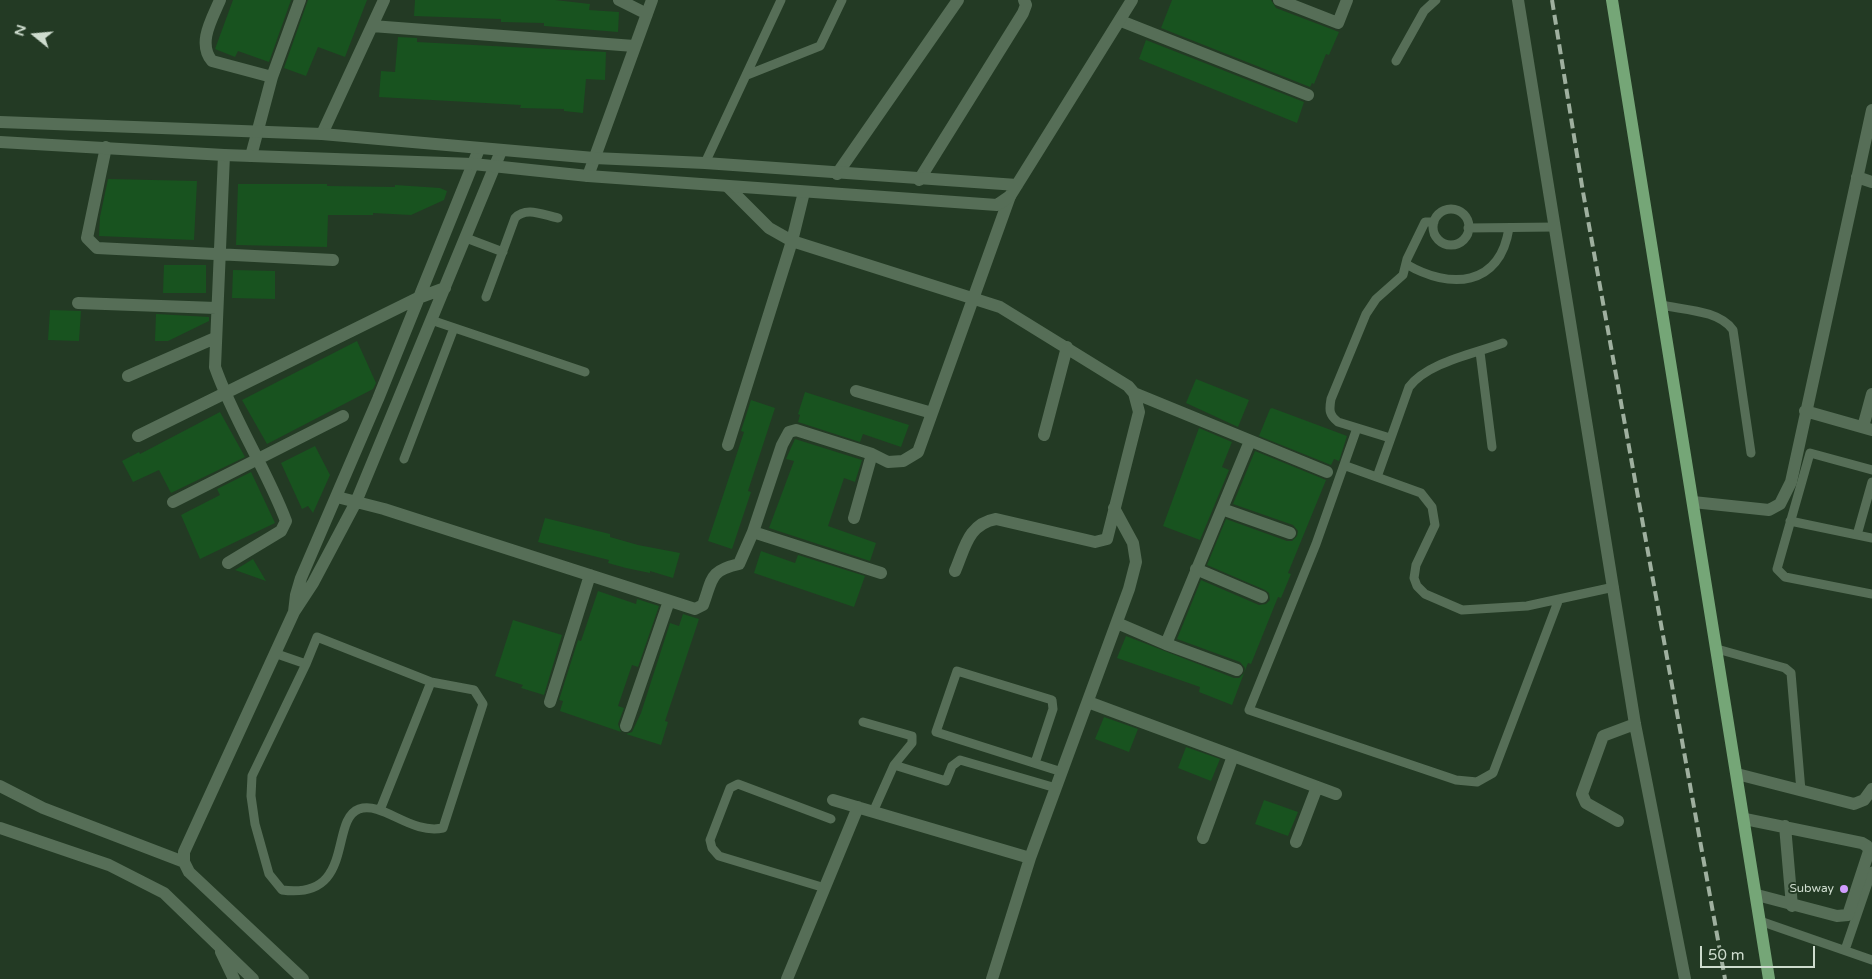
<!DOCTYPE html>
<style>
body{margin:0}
#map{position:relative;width:1872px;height:979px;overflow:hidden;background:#233a24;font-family:"Varela Round",sans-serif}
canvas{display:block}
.north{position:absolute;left:10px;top:10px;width:50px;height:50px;-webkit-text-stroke:4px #233a24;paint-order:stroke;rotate:287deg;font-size:14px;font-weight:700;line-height:20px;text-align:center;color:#cedcce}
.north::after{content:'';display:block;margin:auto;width:18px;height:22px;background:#cedcce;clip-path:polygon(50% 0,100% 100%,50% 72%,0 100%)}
.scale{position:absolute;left:1700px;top:946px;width:115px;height:22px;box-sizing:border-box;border:2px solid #cedcce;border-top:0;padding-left:6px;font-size:15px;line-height:18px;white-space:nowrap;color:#cedcce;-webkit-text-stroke:4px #233a24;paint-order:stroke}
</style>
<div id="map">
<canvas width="1872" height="979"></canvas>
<div class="north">N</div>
<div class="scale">50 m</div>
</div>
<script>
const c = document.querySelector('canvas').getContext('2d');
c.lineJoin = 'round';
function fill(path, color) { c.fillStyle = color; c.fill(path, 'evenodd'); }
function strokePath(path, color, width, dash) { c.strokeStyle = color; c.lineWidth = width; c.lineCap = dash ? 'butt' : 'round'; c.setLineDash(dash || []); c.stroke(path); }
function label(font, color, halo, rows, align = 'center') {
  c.font = font + ' "Varela Round",sans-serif'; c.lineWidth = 4; c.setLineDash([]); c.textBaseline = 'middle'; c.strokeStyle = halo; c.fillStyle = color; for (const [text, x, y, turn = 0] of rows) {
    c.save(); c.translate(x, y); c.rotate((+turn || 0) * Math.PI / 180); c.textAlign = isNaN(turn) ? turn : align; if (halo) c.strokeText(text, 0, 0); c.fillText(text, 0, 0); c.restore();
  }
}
const building = new Path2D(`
 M233 0H291L269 62 238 51 235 57 215 49Z
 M308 0H367L345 57 318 47 306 76 284 68Z
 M415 0H555L590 4 589 10 619 12 618 32 544 26V23L501 22V19L414 16Z
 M1172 0H1271L1276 8 1339 32 1329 55 1326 54 1314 84 1312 83 1310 87 1161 28Z
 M398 37 417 38V42L606 52 605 80 586 79 583 113 564 111V109L520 108 521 105 379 97 381 71 395 72Z
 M1146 40 1304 102 1297 123 1139 59Z
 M108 179 197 181 194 240 99 236 100 217Z
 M238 184H327V186L395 187V185L440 188 447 191 444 200 411 215 373 213V215H328L327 247 236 245Z
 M164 265H206V293H163Z
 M233 270 275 271V299L232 298Z
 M50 310 81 311 79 341 48 340Z
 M156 314 209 317V321L168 341H155Z
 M357 341 376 383 373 389 267 444 242 400Z
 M1196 379 1249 400 1238 427 1186 403Z
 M805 392 909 425 901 447 863 434 860 442 798 422 800 415 798 414Z
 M751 400 775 408 748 491 751 492 732 549 708 541 744 432 741 431Z
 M1272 408 1347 436 1339 461 1334 459 1331 465 1259 436 1270 409Z
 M220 412 245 457 171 493 159 470 133 482 122 461 139 452 140 454Z
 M1199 428 1232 442 1222 467 1229 470 1200 540 1163 526Z
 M795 439 862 460 855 482 844 478 828 526 876 543 870 561 769 528 794 461 786 459Z
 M315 446 330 475 313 513 308 506 302 509 281 463Z
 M1255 451 1326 480 1288 573 1291 574 1281 598 1278 597 1251 664 1248 663 1244 673 1245 668 1240 662 1177 639 1201 580 1259 605 1266 604 1270 600 1269 593 1265 590 1207 565 1226 519 1287 541H1292L1297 536 1298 531 1293 525 1233 504Z
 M251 472 275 523 200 559 181 515 220 495 217 489Z
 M545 518 610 534V537L638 545 680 553 673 578 650 571V573L626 568 608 563 609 560 538 542Z
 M761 551 795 563 798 555 865 576 854 607 754 573Z
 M253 559 266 581 235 570Z
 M598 591 636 604 637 599 659 606 638 667 632 665 618 706 624 708 618 724 621 732 560 711 563 701 559 700 578 640 581 641Z
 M683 614 699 619 665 721 668 722 661 745 626 734 632 732 641 713 670 623 679 626Z
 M513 620 562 635 544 695 521 688 523 685 495 676Z
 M1126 636 1234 678H1239L1244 673 1232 705 1199 692 1200 687 1117 658Z
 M1104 717 1138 729 1129 752 1095 739Z
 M1186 747 1220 759 1211 781 1178 768Z
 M1264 800 1298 812 1288 836 1255 824Z`);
const service = new Path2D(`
 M1396 61 1424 11 1436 0
 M747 75 820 46 842 0
 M705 163 781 0
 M1433 227a18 18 0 1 1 36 0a18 18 0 1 1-36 0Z
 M1468 228 1555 227
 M466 238 503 252
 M1406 264C1450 290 1500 287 1509 228
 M486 297 515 218C526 206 543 215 558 218
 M1661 305C1684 310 1719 310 1733 330L1751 453
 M431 320 585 372
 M1480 352 1492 447
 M1357 428 1316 544 1249 710 1456 780 1477 782 1493 773 1559 599
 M1390 438 1338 422C1329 415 1329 410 1331 399L1366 314 1376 299 1403 275 1407 259 1425 222H1434
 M404 459 454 328
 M1346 466 1421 493 1432 507 1435 525 1416 565 1414 578 1417 586 1425 594 1462 610 1527 606 1614 587
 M1872 470 1810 453 1777 569 1785 577 1872 594
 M1377 477 1409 387C1428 362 1474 354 1503 343
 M1790 521 1872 538
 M1857 535 1872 482
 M317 637 431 682 474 690 483 704 443 828C411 835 383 801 359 809 329 820 356 900 282 890L269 874 255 824 251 796 252 776 306 664Z
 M1717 649 1785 668 1791 673 1801 791
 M277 654 306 664
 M863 722 912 736V743L894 765
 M1035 763 1053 709 1052 700 957 671 936 732 1062 772
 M380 810 431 682
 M873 812 894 765 946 781 952 766 960 760 1056 788
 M825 888 719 856 712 848 710 840 730 788 738 784 831 819
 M1760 921 1872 960
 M1845 950 1872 871`);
const minor = new Path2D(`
 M220 0C212 19 197 43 212 61L272 77
 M619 0 647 14
 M1279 0 1338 23 1347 0
 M1518 0 1635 724 1685 979
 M1121 21 1308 95
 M372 26 634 46
 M322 134 384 0
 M106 147 87 238 97 248 333 260
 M224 155 215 367C234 421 266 468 286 521L281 531 228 563
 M251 156 272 77 300 0
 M837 174 958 0
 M588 176 652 0
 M1857 177 1872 182
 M919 180 1023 13 1026 5 1024 0
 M727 186 769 228 792 241 1000 307 1128 386 1134 393 1327 472
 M78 303 216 308
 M128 376 215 338
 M856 391 932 413
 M1805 411 1872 430
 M1863 427 1872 394
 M1044 435 1067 347
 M138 436 418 298 445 288
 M728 445 792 241 804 192
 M337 497 384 509 695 609 703 605C713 578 709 571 739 564L753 532 782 445 789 432 796 430 872 454 888 462 903 461 918 452 1010 196
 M173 502 343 416
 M1693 502 1769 510 1780 504 1791 482 1872 110
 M1222 509 1290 533
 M854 518 872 454
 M753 532 881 573
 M1196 569 1262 597
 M955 571C965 548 968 524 996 519L1095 542 1107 539 1139 412 1134 393
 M294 612 296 595 301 578 378 399 479 149
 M1117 623 1166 644 1250 441
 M1166 644 1237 670
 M550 702 590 575
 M1088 702 1336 794
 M626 726 669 601
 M1737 774 1854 804 1864 800 1872 789
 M0 786 43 808 184 862
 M833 800 1030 858 1129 589 1136 562 1133 543 1114 508
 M1745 819 1862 843 1867 846 1869 851 1848 915 1837 916 1757 895
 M1618 821 1586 803 1582 794 1603 736 1635 724
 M1785 826 1792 906
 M0 828 109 865 164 893 253 979
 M1203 838 1233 756
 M1296 842 1317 787
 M221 952 234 979
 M303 979 189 872 184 862V852L294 612 313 583 356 502 501 151
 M787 979 858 807
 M992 979 1030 858`);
const tertiary = new Path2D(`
 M0 122 322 134 594 158 705 163 1017 185
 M0 142 224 155 473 164 588 176 997 205 1010 196 1132 0`);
const primary = new Path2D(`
 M1612 0 1769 979`);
const rail = new Path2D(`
 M1552 0 1583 192 1725 979`);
const markers = [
 [1844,889,5,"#d19dfe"]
];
const poiNames = [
 ["Subway",1834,889]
];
fill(building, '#18531f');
strokePath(service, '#566e57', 9);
strokePath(minor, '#566e57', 12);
strokePath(tertiary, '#566e57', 12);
strokePath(primary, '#75a677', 12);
strokePath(rail, '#9fb09f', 4, [10, 5]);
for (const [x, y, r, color] of markers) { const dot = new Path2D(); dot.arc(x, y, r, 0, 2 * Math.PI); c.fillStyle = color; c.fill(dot); strokePath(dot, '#233a24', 2); }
label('12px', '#cedcce', '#233a24', poiNames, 'right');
</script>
